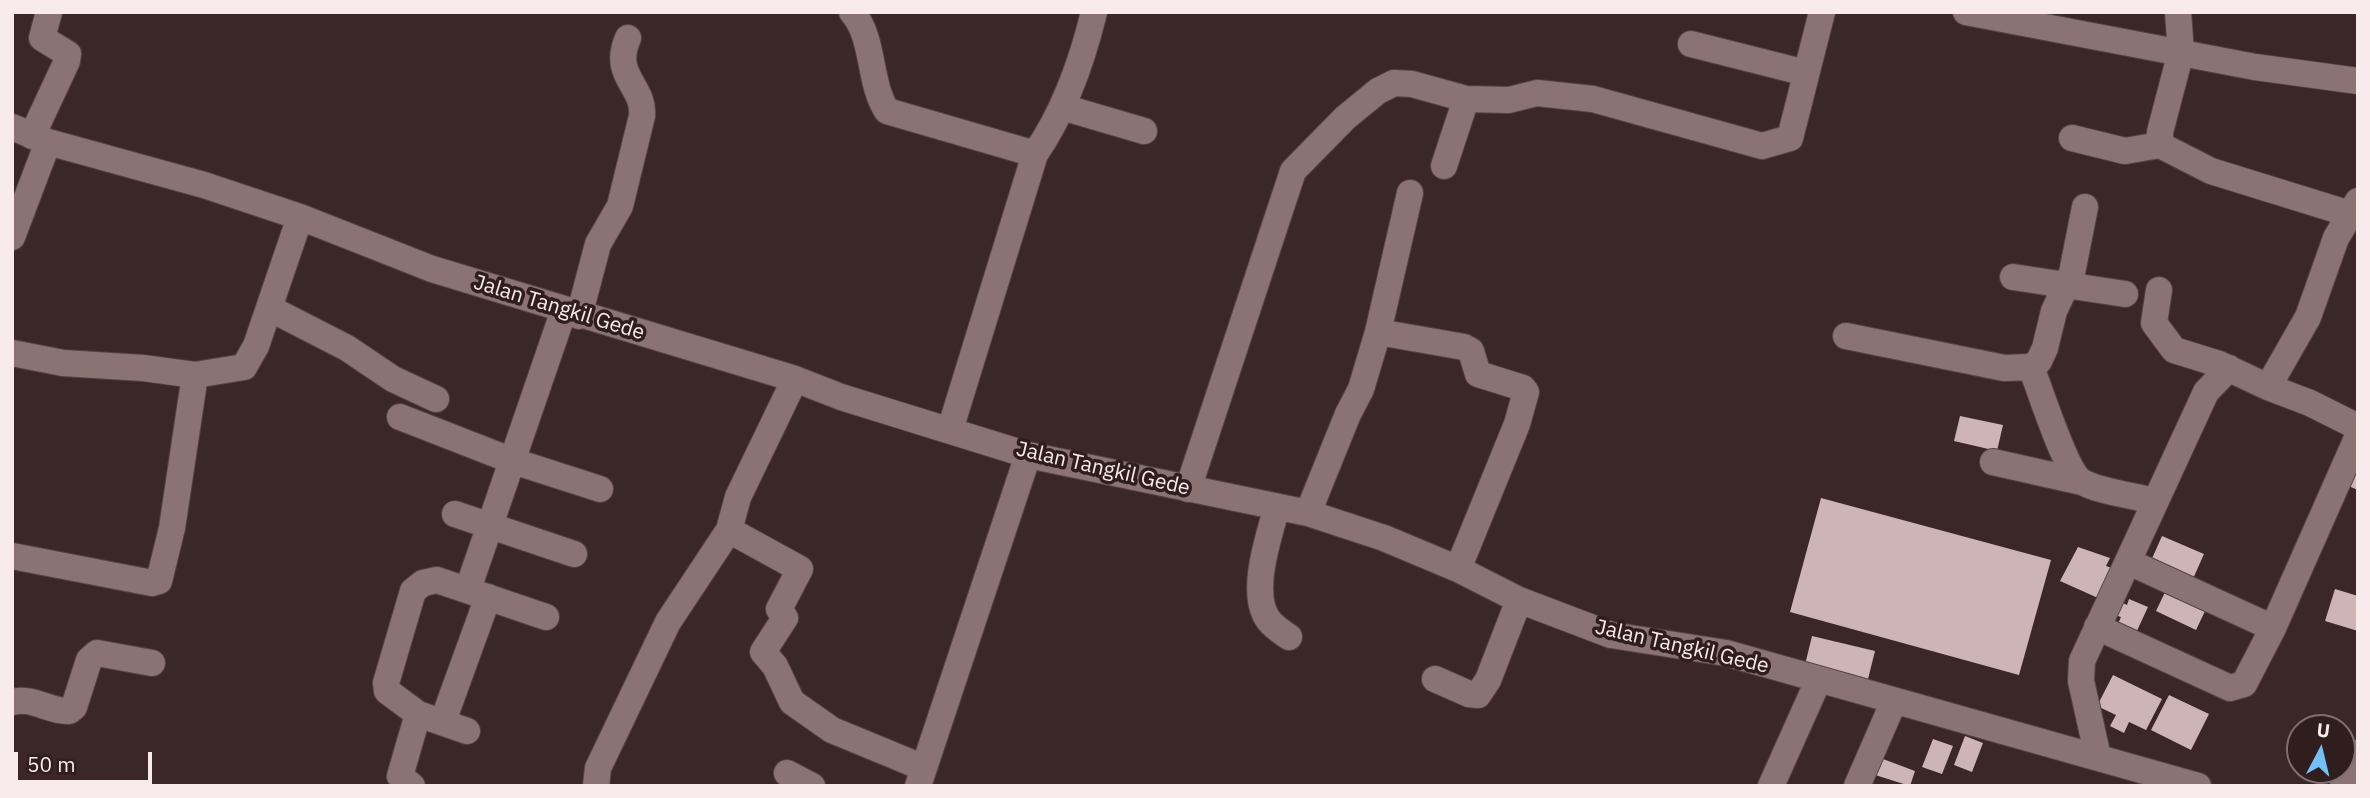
<!DOCTYPE html>
<style>
body{margin:0}
#map{position:relative;width:2370px;height:798px;overflow:hidden;background:#3b2728;font-family:"IBM Plex Sans",sans-serif}
canvas{display:block}
.frame{position:absolute;inset:0;border:14px solid #f9ebeb;pointer-events:none}
.north{position:absolute;left:2286px;top:714px;width:70px;height:70px;box-sizing:border-box;background:#301d1e;border:2px solid #806f70;border-radius:50%;rotate:7deg;font-size:19px;font-weight:700;line-height:28px;text-align:center;color:#f9ebeb}
.north::after{content:'';display:block;margin:auto;width:24px;height:32px;background:#74c0f6;clip-path:polygon(50% 0,100% 100%,50% 72%,0 100%)}
.scale{position:absolute;left:14px;top:752px;width:138px;height:32px;box-sizing:border-box;border:4px solid #f9ebeb;border-top:0;padding-left:9px;font-size:21px;line-height:24px;white-space:nowrap;color:#f9ebeb;-webkit-text-stroke:5px #301d1e;paint-order:stroke}
</style>
<div id="map">
<canvas width="2370" height="798"></canvas>
<div class="frame"></div>
<div class="north">U</div>
<div class="scale">50 m</div>
</div>
<script>
const c = document.querySelector('canvas').getContext('2d');
c.lineJoin = 'round';
function fill(path, color) { c.fillStyle = color; c.fill(path, 'evenodd'); }
function strokePath(path, color, width, dash) { c.strokeStyle = color; c.lineWidth = width; c.lineCap = dash ? 'butt' : 'round'; c.setLineDash(dash || []); c.stroke(path); }
function label(font, color, halo, rows, align = 'center') {
  c.font = font + ' "IBM Plex Sans",sans-serif'; c.lineWidth = 7; c.setLineDash([]); c.textBaseline = 'middle'; c.strokeStyle = halo; c.fillStyle = color; for (const [text, x, y, turn = 0] of rows) {
    c.save(); c.translate(x, y); c.rotate((+turn || 0) * Math.PI / 180); c.textAlign = isNaN(turn) ? turn : align; if (halo) c.strokeText(text, 0, 0); c.fillText(text, 0, 0); c.restore();
  }
}
const building = new Path2D(`
 M1960 416 2003 425 1997 451 1954 441Z
 M2358 460V490L2346 485Z
 M1821 498 2051 560 2019 675 1790 612Z
 M2162 536 2204 554 2192 581 2150 563Z
 M2078 547 2110 558 2106 566 2112 568 2098 598 2060 581Z
 M2167 588 2207 607 2196 630 2156 611Z
 M2335 589 2358 596V631L2325 621Z
 M2129 599 2148 607 2135 635 2117 626 2121 617 2115 615 2121 602 2127 605Z
 M1812 636 1875 651 1866 687 1803 673Z
 M2113 675 2162 699 2146 730 2129 722 2124 733 2110 726 2116 715 2097 706Z
 M2169 695 2209 714 2191 750 2151 730Z
 M1965 736 1983 743 1972 772 1954 765Z
 M1933 739 1953 746 1942 774 1922 767Z
 M1878 749 1886 752 1883 759 1915 771 1910 786 1869 773Z`);
const minor = new Path2D(`
 M852 12C875 38 868 82 887 111L1035 154
 M1966 12 2255 67 2358 81
 M2178 12 2181 52 2160 132V145L2211 171 2350 214
 M1691 44 1806 73
 M1062 107 1144 131
 M12 127 48 142 204 185 300 217 432 269 795 379 841 397 1028 455 1308 513 1384 538 1458 569 1519 600 1611 635 1726 653 2198 786
 M32 136 67 61 68 54 42 38 49 12
 M2072 138 2125 151 2160 145
 M1444 166 1466 99
 M12 237 48 142
 M2013 277 2125 294
 M2159 290 2154 323 2174 350 2219 364 2268 387 2310 403 2352 424 2358 430
 M269 308 347 348 393 379 436 399
 M579 316 598 244 620 206 642 116C645 86 611 76 628 38
 M1378 332 1464 347 1471 351 1478 374 1523 388 1526 392 1517 424 1458 569
 M1846 336 2004 368 2031 367C2040 389 2065 470 2081 481 2095 491 2136 496 2154 501
 M12 353 63 363 143 368 195 375
 M2031 367 2039 361 2045 348 2054 311 2072 273 2085 207
 M795 379 738 497 729 530 800 569 779 609 785 618 763 652 775 666 792 702 832 730 924 768
 M2268 387 2308 317 2336 238 2358 201
 M400 417 513 461 600 489
 M950 430 1035 154C1064 112 1082 62 1094 12
 M1993 462 2082 482
 M1188 489 1293 171 1345 118 1378 91 1394 83 1412 84 1466 99 1509 100 1537 93 1593 99 1762 146 1790 138 1822 12
 M1277 507C1269 536 1247 598 1271 623 1276 628 1283 633 1289 637
 M1308 513 1348 414 1361 389 1378 332 1410 193
 M455 514 574 554
 M12 556 152 583 159 581 172 528 195 375 244 367 256 346 300 217
 M2129 562 2273 628
 M468 589 564 310
 M2097 627 2230 688 2244 684 2273 628 2358 436
 M1435 679 1469 694 1478 695 1488 680 1519 600
 M12 702C31 696 50 712 69 711L74 707 89 660 97 653 152 663
 M443 721 488 597
 M467 731 418 714 387 691 386 683 413 591 423 583 437 580 546 617
 M2098 757 2081 681 2082 661 2206 392 2229 368
 M787 773 812 786
 M412 786 400 776 418 714
 M596 786 598 768 668 622 729 530
 M918 786 1028 455
 M1771 786 1818 681
 M1857 786 1894 701
 M2343 786 2358 753`);
const streetNames = [
 ["Jalan Tangkil Gede",559,308,17],
 ["Jalan Tangkil Gede",1103,469,13],
 ["Jalan Tangkil Gede",1682,647,13]
];
fill(building, '#cfb4b5');
strokePath(minor, '#554445', 28);
strokePath(minor, '#8b7374', 26);
label('21px', '#f9ebeb', '#301d1e', streetNames);
</script>
